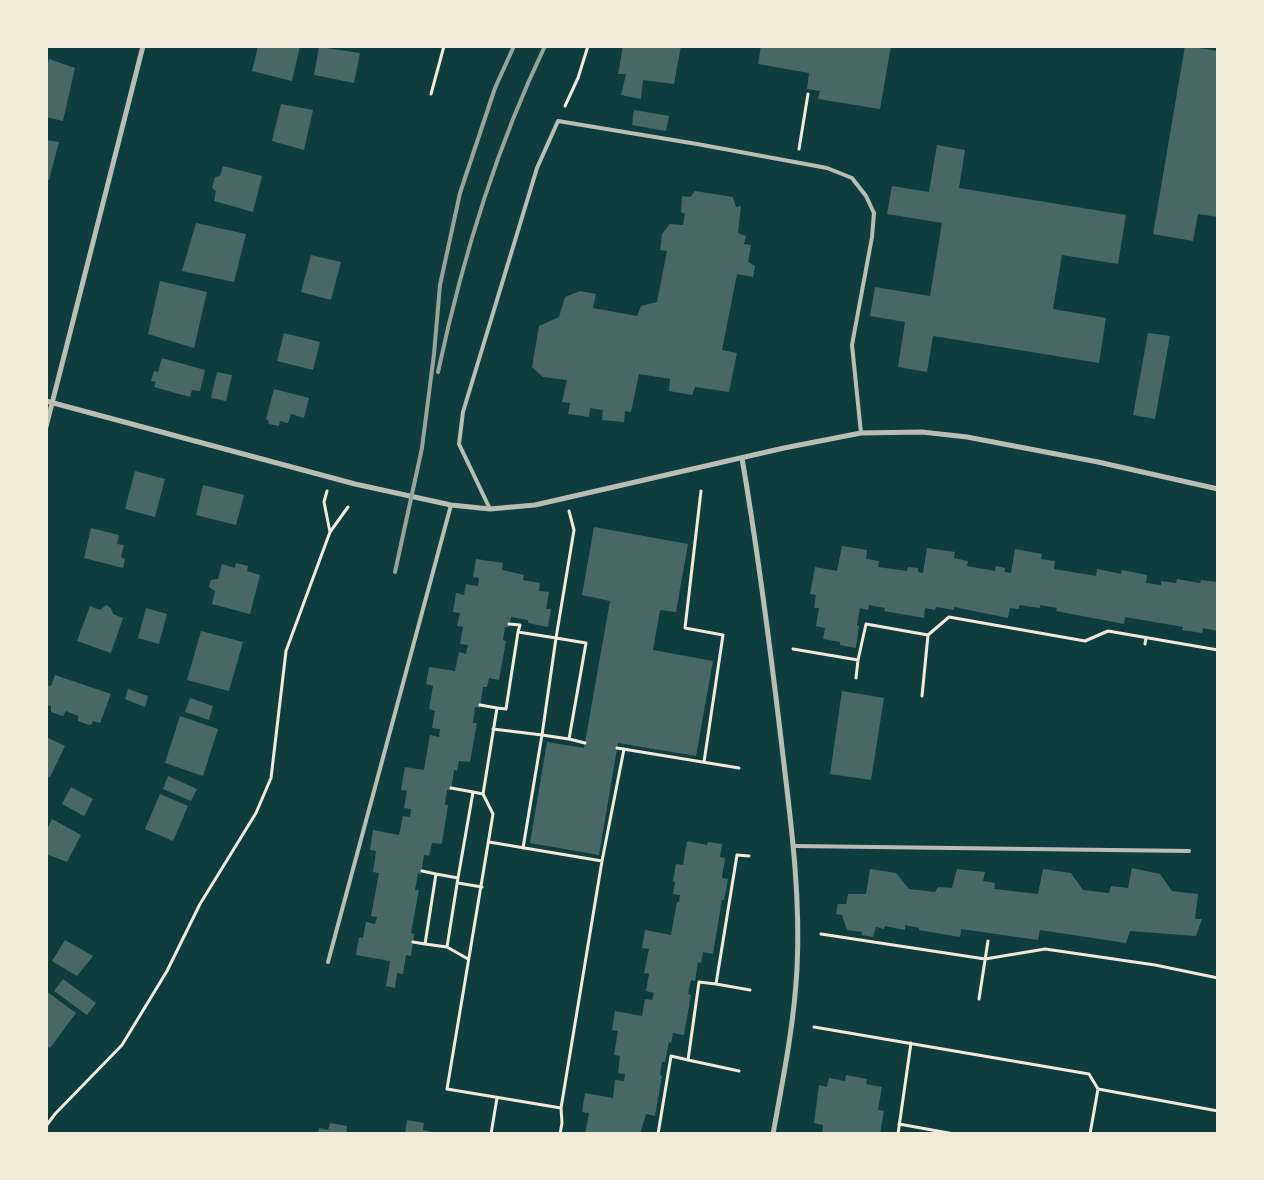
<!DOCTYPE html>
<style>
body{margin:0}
#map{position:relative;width:1264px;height:1180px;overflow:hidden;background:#0f3d3e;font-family:Quicksand,sans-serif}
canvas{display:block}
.frame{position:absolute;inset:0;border:48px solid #f1e9da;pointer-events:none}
</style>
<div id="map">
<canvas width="1264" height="1180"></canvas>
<div class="frame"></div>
</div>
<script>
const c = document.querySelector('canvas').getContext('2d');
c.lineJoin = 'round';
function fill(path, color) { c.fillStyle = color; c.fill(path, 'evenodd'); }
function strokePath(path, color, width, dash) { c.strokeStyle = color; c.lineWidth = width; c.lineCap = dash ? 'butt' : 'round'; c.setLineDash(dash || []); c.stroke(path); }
const building = new Path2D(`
 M258 46H300L292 81 252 71Z
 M623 46H681L674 84 643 80 641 99 621 95 626 74H618Z
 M761 46H891L880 109 818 99 820 91 807 89 809 73 758 64Z
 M1185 46 1218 51V217L1198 214 1193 241 1153 234Z
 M319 47 360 53 354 83 314 75Z
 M49 59 75 68 63 121 46 117V68Z
 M281 104 313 110 304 150 272 141Z
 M634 110 669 116 666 131 632 125Z
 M46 140 59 142 49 180H46Z
 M937 145 965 150 959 188 1126 215 1118 264 1062 255 1053 309 1106 318 1099 363 933 336 927 372 898 367 905 322 870 316 875 287 930 296 942 223 887 214 892 186 929 192Z
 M223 166 262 176 253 212 214 201 216 191 212 188 215 177 220 176Z
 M695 191 733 197 736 207 741 206 738 233 746 236 744 244 751 245 748 262 755 266 753 277 737 274 722 350 737 353 729 392 695 387 692 395 669 391 670 379 639 374 631 412 625 411 624 422 602 420 603 410 590 408 589 417 568 414 570 403 562 402 567 380 543 377 532 367 539 326 559 317 565 297 580 291 596 294 593 308 637 316 641 306 657 302 667 251 660 250 662 234 670 224 683 225 685 214 681 212 682 196 690 197Z
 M196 223 246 234 234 282 182 271Z
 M311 255 341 262 331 300 301 292Z
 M160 281 207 292 194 348 148 334Z
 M284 333 320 342 313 370 277 361Z
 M1148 333 1170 336 1155 419 1133 415Z
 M162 358 205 370 200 391 192 390 190 397 154 387 156 382 151 381 154 371 158 372Z
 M217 372 232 375 226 401 211 398Z
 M274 389 309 398 304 418 291 414 288 423 280 421 279 426 269 424 268 420 266 419Z
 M135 471 165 479 155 517 125 509Z
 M203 485 244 495 236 525 196 515Z
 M594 527 688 544 676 612 660 610 653 650 713 661 696 756 618 743 599 855 530 843 547 742 584 748 610 601 582 595Z
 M91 528 119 535 117 544 124 545 121 557 125 559 123 568 84 558Z
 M842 546 867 550 866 559 879 561 878 567 907 571 908 567 918 568V572L923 573 927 548 955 552 954 558 968 561 967 566 995 571 996 566 1005 568V572L1011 573 1015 549 1042 554 1041 559 1055 561 1054 569 1096 576 1097 569 1121 574 1122 570 1147 575 1146 583 1161 585V581L1176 583 1177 579 1200 583 1201 580 1218 582V631L1203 628 1202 633 1182 630 1183 627 1125 617 1124 624 1056 611 1057 608 1040 605V608L1019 605V609L1010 608 1008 618 954 607V610L936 607 935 610 925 608 924 618 884 611 885 608 869 605 868 610 860 608 857 625 859 626 856 648 840 645V642L823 639 825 628 816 626 819 608H814L816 595 810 594 815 567 837 571Z
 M476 559 503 563 502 570 524 575 523 580 540 583 539 591 549 592 546 609H551L548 627 528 623V620L511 617 509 627H505L503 640 506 641 499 680 489 678 487 687H483L480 708 475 707 473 723H477L470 762 459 761 457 771 454 770 451 790H447L445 805H448L442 844 432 843 429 856 424 855 421 874 418 873 415 890H419L411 933 414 934 411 956 406 955 403 974 397 973 395 988 386 986 390 961 356 955 359 937 363 938 366 922 375 924 377 917 371 916 379 873 373 872 376 851 370 850 373 830 399 835 403 816 410 817 411 809 404 808 407 791 401 790 405 767 424 770 430 735 439 737 440 729 432 728 435 711 429 709 433 686 426 684 429 667 455 671 459 652 466 654 468 645 460 644 463 627 457 626 460 613 453 612 456 593 464 595 466 584 478 586 479 578 473 577Z
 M236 563 248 566 247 571 260 575 250 614 212 604 215 591 209 587 211 580 218 579 222 564 235 568Z
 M106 605 111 608 113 614 123 618 111 653 77 641 90 606 100 610Z
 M146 608 167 614 159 644 138 638Z
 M201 631 243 642 229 691 187 680Z
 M55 675 111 694 100 723 93 721 92 724 89 725 78 721V716L66 711 63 716 51 712V706L46 705V685L51 686Z
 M128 689 148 696 145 707 125 699Z
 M842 691 884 698 871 780 830 774Z
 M190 698 213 706 209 720 185 712Z
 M180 716 218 729 203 776 165 763Z
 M46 737 65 746 50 777 46 776Z
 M168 776 197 789 191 801 163 789Z
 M71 787 93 799 84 816 62 804Z
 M160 794 188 806 173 841 145 829Z
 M52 819 81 835 67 862 46 854V831Z
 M687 841 707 845 708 842 722 844 720 857 725 858 722 878 728 879 724 900H722L713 954 703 952 701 963 698 962 695 981 691 980 688 994 691 995 684 1035 673 1033 671 1043 669 1042 665 1062H662L660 1075 662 1076 655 1116 646 1114 640 1134H585L589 1113 582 1112 585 1093 613 1098 615 1080 624 1081 625 1074 618 1073 620 1056 614 1055 618 1031 612 1030 615 1011 642 1016 645 999 652 1000 654 993 646 991 649 974 644 973 649 949 642 948 645 930 671 935 677 902H679L680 895 673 894 675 882 673 881 676 864 683 865Z
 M1132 868 1160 874 1172 891 1198 894 1195 919H1202L1196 936 1130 931 1126 943 1040 930 1038 940 961 929 960 937 919 930V928L905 925V930L885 926 884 929 876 927 873 937 862 935V932L847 930 842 915 836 914 838 904H846L848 894H866L870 869 896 873 909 889 935 892 938 887 952 888 957 869 985 872 983 881 995 883 994 889 1038 894 1043 869 1071 873 1083 890 1109 893 1111 886 1128 888Z
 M65 940 93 956 77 976 52 961Z
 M63 979 96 1003 87 1015 54 991Z
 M46 991 76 1013 50 1048 46 1045Z
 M846 1075 867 1079 866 1084 882 1087 878 1110 884 1111 880 1134H822L823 1125 814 1123 819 1085 827 1087 829 1078 845 1081Z
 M407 1120 424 1123 423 1130 440 1134H405Z
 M330 1123 347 1126 346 1134H318L319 1128 328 1130Z`);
const path = new Path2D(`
 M431 94 444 46
 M565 106 578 78 588 46
 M799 149 808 94
 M327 491 324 502 330 532
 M701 491 685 628 723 635 704 762
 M509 624 520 625 518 632
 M1145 644 1146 638
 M793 649 858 660 866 624 928 635 949 617 1085 641 1108 631 1218 650
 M856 678 858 660
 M922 696 928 635
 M480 705 497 708
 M569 739 585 743
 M617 748 739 768
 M451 788 473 792
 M483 794 493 814 447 1089 561 1108 602 861
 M489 842 602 861 624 749
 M523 848 542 735 569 739 586 643 556 638 574 530 569 511
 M422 871 436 874
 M458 883 482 887
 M821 934 985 959 1045 949 1155 965 1218 978
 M413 942 425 944
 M447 947 458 878
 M468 959 447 947 425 944 436 874 458 878 473 792 483 794 497 708 506 709 518 632 556 638 542 735 493 729
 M716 984 750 990
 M979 999 988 941
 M814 1027 1089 1074 1098 1089 1218 1111
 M688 1060 739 1071
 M899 1124 954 1134
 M46 1126 55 1114 122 1045 167 971 200 904 256 813 271 778 286 651 330 532 348 507
 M491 1134 497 1098
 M560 1134 562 1123 561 1108
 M658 1134 671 1056 688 1060 699 982 716 984 737 855 749 856
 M898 1134 911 1043
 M1090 1134 1098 1089`);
const service = new Path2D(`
 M490 509 459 444 463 412 537 168 558 121 697 144 827 168 852 178 866 196 874 213 872 237 852 345 861 433
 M794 846 1189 851
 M328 962 451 505`);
const minor = new Path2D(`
 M46 401 355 484 451 505 490 509 535 505 784 448 861 433 922 432 967 437 1098 462 1218 489
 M46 427 143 46
 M742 458C758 552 770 646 781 739 790 816 801 892 797 969 794 1025 783 1079 773 1134`);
const rail = new Path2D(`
 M438 372C462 260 495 150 545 46
 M395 572 422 448 434 354 440 285 460 193 495 88 514 46`);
fill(building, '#486865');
strokePath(path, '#f1e9da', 3);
strokePath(service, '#b8beb3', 4);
strokePath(minor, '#b8beb3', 5);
strokePath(rail, '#97a49c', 4);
</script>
